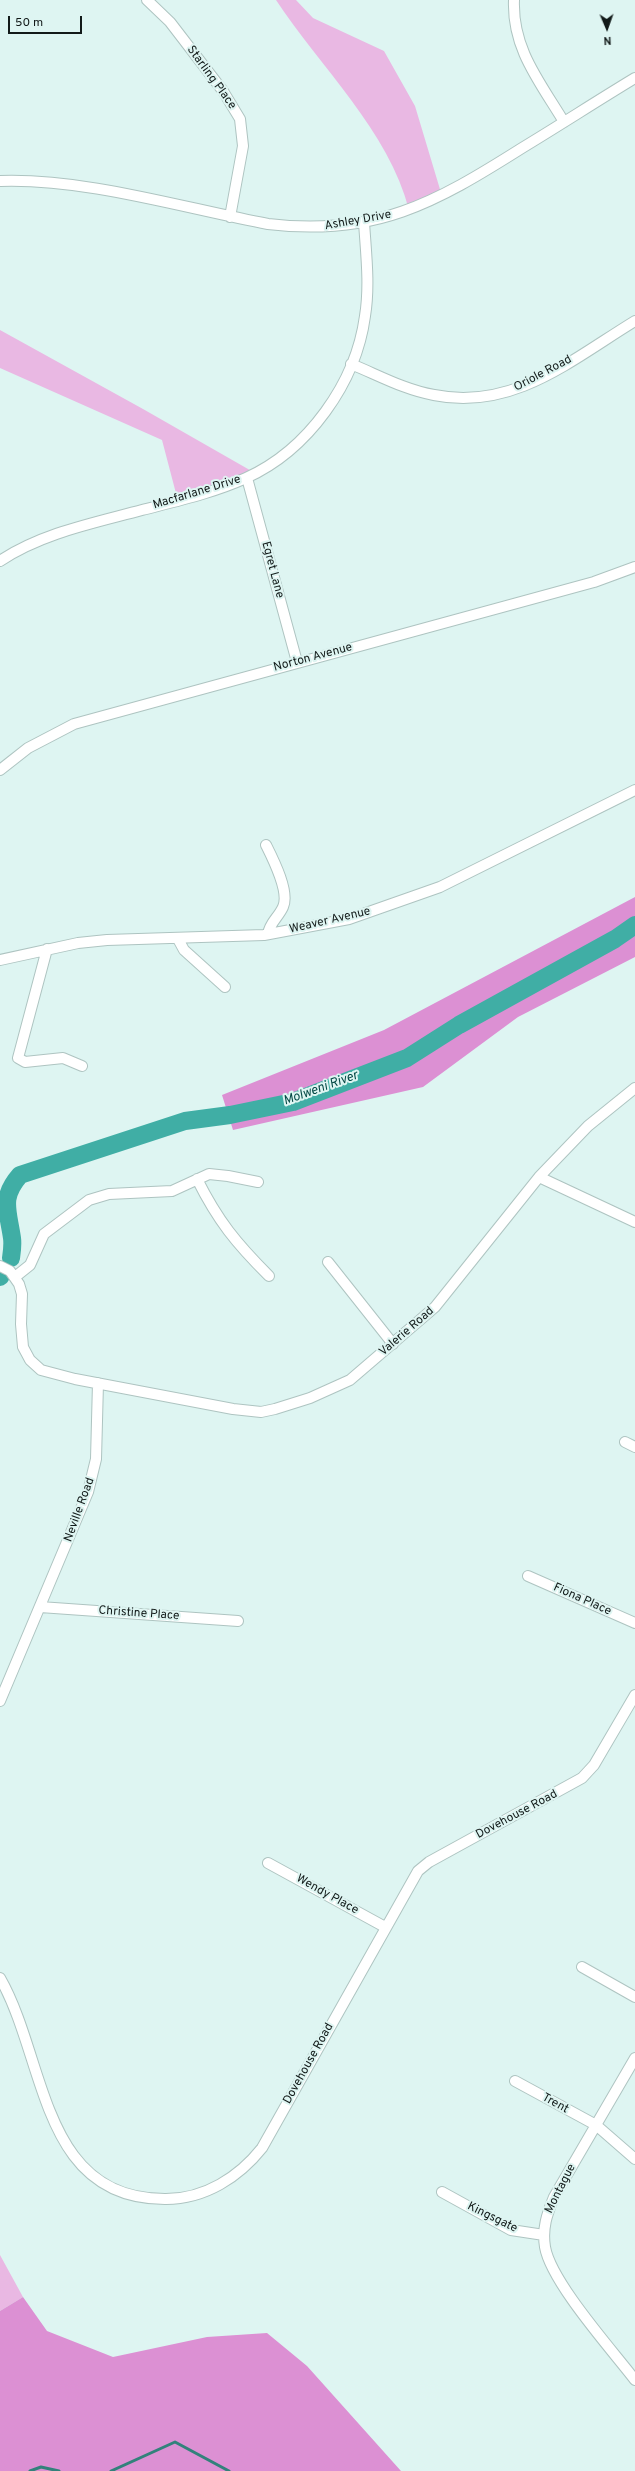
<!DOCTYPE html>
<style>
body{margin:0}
#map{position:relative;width:635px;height:2471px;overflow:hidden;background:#def5f2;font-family:Overpass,sans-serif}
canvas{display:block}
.north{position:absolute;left:587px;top:8px;width:40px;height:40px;-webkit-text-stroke:3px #def5f2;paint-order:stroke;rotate:178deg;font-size:11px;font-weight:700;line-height:16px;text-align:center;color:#121a19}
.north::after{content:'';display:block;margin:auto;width:14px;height:18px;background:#121a19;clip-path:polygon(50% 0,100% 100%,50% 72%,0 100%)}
.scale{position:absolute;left:8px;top:16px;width:74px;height:18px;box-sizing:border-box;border:2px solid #121a19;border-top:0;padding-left:5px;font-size:12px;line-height:14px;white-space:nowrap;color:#121a19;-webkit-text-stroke:3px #def5f2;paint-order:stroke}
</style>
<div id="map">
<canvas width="635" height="2471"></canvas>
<div class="north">N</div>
<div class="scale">50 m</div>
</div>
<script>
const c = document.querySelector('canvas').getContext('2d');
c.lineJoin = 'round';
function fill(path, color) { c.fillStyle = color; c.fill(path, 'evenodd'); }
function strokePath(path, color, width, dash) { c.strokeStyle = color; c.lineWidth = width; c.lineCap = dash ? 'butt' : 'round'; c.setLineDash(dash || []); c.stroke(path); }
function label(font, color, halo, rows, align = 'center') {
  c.font = font + ' Overpass,sans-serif'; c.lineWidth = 4; c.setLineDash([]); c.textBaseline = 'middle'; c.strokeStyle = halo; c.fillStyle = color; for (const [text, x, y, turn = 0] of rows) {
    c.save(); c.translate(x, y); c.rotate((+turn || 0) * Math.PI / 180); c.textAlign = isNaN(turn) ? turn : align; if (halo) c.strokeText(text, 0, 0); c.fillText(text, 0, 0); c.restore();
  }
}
const green = new Path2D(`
 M276 0H296L313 18 384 51 415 106 442 196 409 210C389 131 320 67 276 0Z
 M0 330 143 409 255 473 178 501 162 440 0 368Z
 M0 2255 23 2297 0 2311Z`);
const forest = new Path2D(`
 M635 897V957L518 1017 423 1087 233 1130 222 1095 384 1030Z
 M23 2297 47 2331 113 2357 207 2337 267 2333 307 2366 401 2471H0V2311Z`);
const stream = new Path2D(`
 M30 2471 41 2467 59 2471
 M111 2471 175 2442 229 2471`);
const river = new Path2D(`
 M11 1258C12 1251 13 1245 12 1238 8 1210 0 1198 20 1175L185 1121 230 1115 293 1102 407 1058 459 1025 615 939 635 925
 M0 1277 1 1276`);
const street = new Path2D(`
 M147 0 170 22 223 91 240 119 243 146 230 217
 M514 0C512 49 540 82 564 122
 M0 181C85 178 183 208 268 224 375 237 435 203 522 148 560 125 597 101 635 78
 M351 364C378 375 405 390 434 395 513 411 571 360 635 321
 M247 478 297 662
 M0 561C42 533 94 523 142 510 177 501 213 493 246 478 308 450 356 383 365 316 370 285 366 254 364 222
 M0 770 28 748 74 724 594 582 635 567
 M266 845C273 859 290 892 283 907 278 918 270 922 268 934
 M178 939 184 950 225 987
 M47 949 18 1058 25 1062 63 1058 82 1066
 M0 960 78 943 107 940 264 935 349 919 440 887 635 790
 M539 1177 635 1222
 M197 1179C218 1221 236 1243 269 1276
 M328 1262 393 1344
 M0 1266 10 1271 19 1284 22 1294 21 1324 23 1347 30 1360 41 1370 75 1379 233 1409 261 1412 275 1409 310 1398 350 1380 435 1307 539 1177 588 1126 635 1088
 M15 1277 30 1265 44 1234 89 1200 109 1194 172 1191 209 1174 228 1176 258 1182
 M625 1442 635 1447
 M528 1576 635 1623
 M40 1607 238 1621
 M0 1701 88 1492 96 1459 98 1383
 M268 1863 385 1927
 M582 1967 635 1997
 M0 1978C47 2060 40 2200 166 2199 205 2199 239 2177 262 2148L418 1871 429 1862 582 1778 594 1765 635 1695
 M635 2058 554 2197C547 2214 542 2228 545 2247 551 2282 612 2350 635 2380
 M515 2081 596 2125 635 2159
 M442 2192 511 2230 544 2235`);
const streetNames = [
 ["Starling Place",211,78,54],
 ["Ashley Drive",358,221,-10],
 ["Oriole Road",543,374,-28],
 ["Macfarlane Drive",197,493,-17],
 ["Egret Lane",272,570,75],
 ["Norton Avenue",313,658,-15],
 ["Weaver Avenue",330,921,-13],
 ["Valerie Road",407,1332,-41],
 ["Neville Road",80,1510,-70],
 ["Fiona Place",582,1600,24],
 ["Christine Place",139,1614,4],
 ["Dovehouse Road",517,1815,-28],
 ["Wendy Place",327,1895,29],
 ["Dovehouse Road",309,2064,-61],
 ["Trent",555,2104,29],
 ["Montague",561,2189,-63],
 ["Kingsgate",492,2218,26]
];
const waterNames = [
 ["Molweni River",321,1089,-20]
];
fill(green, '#e9b8e3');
fill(forest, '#dc90d3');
strokePath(stream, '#32827b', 3);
strokePath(river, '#40aea5', 18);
strokePath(street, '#aec4c1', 12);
strokePath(street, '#fff', 10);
label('12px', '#121a19', '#def5f2', streetNames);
label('italic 13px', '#044844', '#def5f2', waterNames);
</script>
